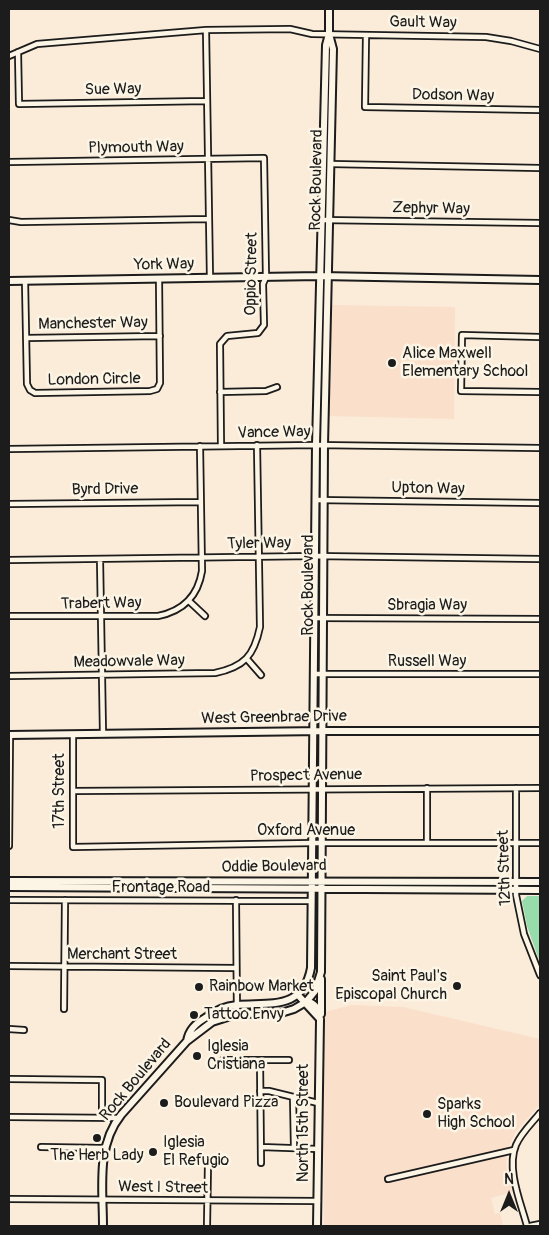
<!DOCTYPE html>
<style>
body{margin:0}
#map{position:relative;width:549px;height:1235px;overflow:hidden;background:#fbebd9;font-family:Pangolin,sans-serif}
canvas{display:block}
.frame{position:absolute;inset:0;border:10px solid #1c1c1c;pointer-events:none}
.north{position:absolute;left:484px;top:1170px;width:50px;height:50px;-webkit-text-stroke:4px #fcf5e5;paint-order:stroke;rotate:0deg;font-size:14px;font-weight:700;line-height:20px;text-align:center;color:#1c1c1c}
.north::after{content:'';display:block;margin:auto;width:18px;height:22px;background:#1c1c1c;clip-path:polygon(50% 0,100% 100%,50% 72%,0 100%)}
</style>
<div id="map">
<canvas width="549" height="1235"></canvas>
<div class="frame"></div>
<div class="north">N</div>
</div>
<script>
const c = document.querySelector('canvas').getContext('2d');
c.lineJoin = 'round';
function fill(path, color) { c.fillStyle = color; c.fill(path, 'evenodd'); }
function strokePath(path, color, width, dash) { c.strokeStyle = color; c.lineWidth = width; c.lineCap = dash ? 'butt' : 'round'; c.setLineDash(dash || []); c.stroke(path); }
function label(font, color, halo, rows, align = 'center') {
  c.font = font + ' Pangolin,sans-serif'; c.lineWidth = 5; c.setLineDash([]); c.textBaseline = 'middle'; c.strokeStyle = halo; c.fillStyle = color; for (const [text, x, y, turn = 0] of rows) {
    c.save(); c.translate(x, y); c.rotate((+turn || 0) * Math.PI / 180); c.textAlign = isNaN(turn) ? turn : align; if (halo) c.strokeText(text, 0, 0); c.fillText(text, 0, 0); c.restore();
  }
}
const built = new Path2D(`
 M331 305 455 307 454 419 329 416Z
 M352 1005 403 1007 540 1039V1104L515 1133 508 1148 506 1165 512 1192 491 1198 495 1214 500 1213 503 1226H324L323 1087 325 1012Z`);
const green = new Path2D(`
 M527 896H540V963L527 926 522 901Z`);
const street = new Path2D(`
 M206 30 210 278
 M366 35 365 107 540 110
 M18 52 19 104 207 101
 M9 56 37 44 206 30 290 29 312 34 486 37 511 41 540 49
 M9 162 264 158 266 277 263 284 264 325 258 333 227 336 220 344 221 446
 M331 164 540 168
 M9 220 21 222 209 219
 M321 220 540 223
 M25 281 27 384 30 390 35 393 150 391 157 389 160 383 159 279
 M540 337 462 335 461 391 540 392
 M26 338 160 336
 M220 392 266 391 277 387
 M9 449 316 445 540 448
 M316 500 540 503
 M9 504 201 502
 M100 559 103 734
 M9 560 315 556 540 559
 M189 601 205 616
 M9 616H158C183 611 198 596 202 571L200 446
 M314 618 540 619
 M247 659 261 675
 M314 674H540
 M9 676 215 673C244 667 254 656 260 627L257 445
 M73 735V847L313 843H540
 M427 788V843
 M516 788V895L524 934 540 975
 M73 791 540 788
 M9 846 10 735
 M9 900 312 901
 M236 900 237 1014
 M9 966 235 968
 M64 1009 65 900
 M9 1029 24 1030
 M223 1060H289
 M260 1060 261 1163
 M9 1079 102 1080V1118
 M260 1091H269L318 1103
 M293 1097 294 1147
 M9 1117 119 1118
 M41 1147 104 1148
 M261 1147 318 1149
 M388 1179 514 1150
 M9 1199 318 1201
 M207 1226 208 1164
 M527 1226C521 1203 506 1169 516 1145 521 1133 532 1123 540 1113
 M530 1226 540 1224`);
const secondary = new Path2D(`
 M9 281 320 276 540 280
 M9 735 322 731H540
 M9 881 540 882
 M9 887 540 890
 M297 994 320 1019
 M306 1002C316 1002 319 1011 320 1020L317 1226
 M321 1014V979
 M187 1041C189 1030 195 1024 205 1018 214 1011 225 1006 237 1005 269 1002 303 1011 311 968L316 445 326 45 329 34V9
 M103 1226C103 1189 96 1146 121 1115L187 1041 212 1022 237 1014 281 1013 294 1009 306 1002 315 991 321 972 324 445 333 49 329 34`);
const markers = [
 [392,363,5,"#1c1c1c"],
 [457,986,5,"#1c1c1c"],
 [199,987,5,"#1c1c1c"],
 [194,1015,5,"#1c1c1c"],
 [197,1056,5,"#1c1c1c"],
 [164,1103,5,"#1c1c1c"],
 [427,1114,5,"#1c1c1c"],
 [97,1138,5,"#1c1c1c"],
 [153,1152,5,"#1c1c1c"]
];
const streetNames = [
 ["Gault Way",423,23,1],
 ["Sue Way",113,90,-1],
 ["Dodson Way",453,96,1],
 ["Plymouth Way",136,148,-1],
 ["Rock Boulevard",317,180,-89],
 ["Zephyr Way",431,209,1],
 ["York Way",164,265,-1],
 ["Oppio Street",252,274,-89],
 ["Manchester Way",93,324,-1],
 ["London Circle",94,380,-1],
 ["Vance Way",274,433,-1],
 ["Upton Way",428,489,1],
 ["Byrd Drive",105,490,-1],
 ["Tyler Way",259,544,-1],
 ["Rock Boulevard",309,585,-90],
 ["Trabert Way",101,604,-1],
 ["Sbragia Way",427,606],
 ["Meadowvale Way",129,662,-1],
 ["Russell Way",427,662],
 ["West Greenbrae Drive",274,718,-1],
 ["Prospect Avenue",306,776,-1],
 ["17th Street",60,791,-90],
 ["Oxford Avenue",306,831],
 ["Oddie Boulevard",274,867,-1],
 ["12th Street",505,868,-92],
 ["Frontage Road",161,888],
 ["Merchant Street",122,955],
 ["Rock Boulevard",136,1080,-50],
 ["North 15th Street",304,1123,-90],
 ["West I Street",163,1188,1]
];
const poiNames = [
 ["Alice Maxwell",402,354],
 ["Elementary School",402,372],
 ["Saint Paul's",447,977,"right"],
 ["Episcopal Church",447,995,"right"],
 ["Rainbow Market",209,987],
 ["Tattoo Envy",204,1015],
 ["Iglesia",207,1047],
 ["Cristiana",207,1065],
 ["Boulevard Pizza",174,1103],
 ["Sparks",437,1105],
 ["High School",437,1123],
 ["Iglesia",163,1143],
 ["El Refugio",163,1161],
 ["The Herb Lady",97,1156,"center"]
];
fill(built, '#fadfcb');
fill(green, '#97ddab');
strokePath(street, '#1c1c1c', 8);
strokePath(secondary, '#1c1c1c', 10);
strokePath(street, '#fcf5e5', 4.5);
strokePath(secondary, '#fcf5e5', 6);
for (const [x, y, r, color] of markers) { const dot = new Path2D(); dot.arc(x, y, r, 0, 2 * Math.PI); c.fillStyle = color; c.fill(dot); strokePath(dot, '#fcf5e5', 2); }
label('16px', '#1c1c1c', '#fcf5e5', streetNames);
label('16px', '#1c1c1c', '#fcf5e5', poiNames, 'left');
</script>
